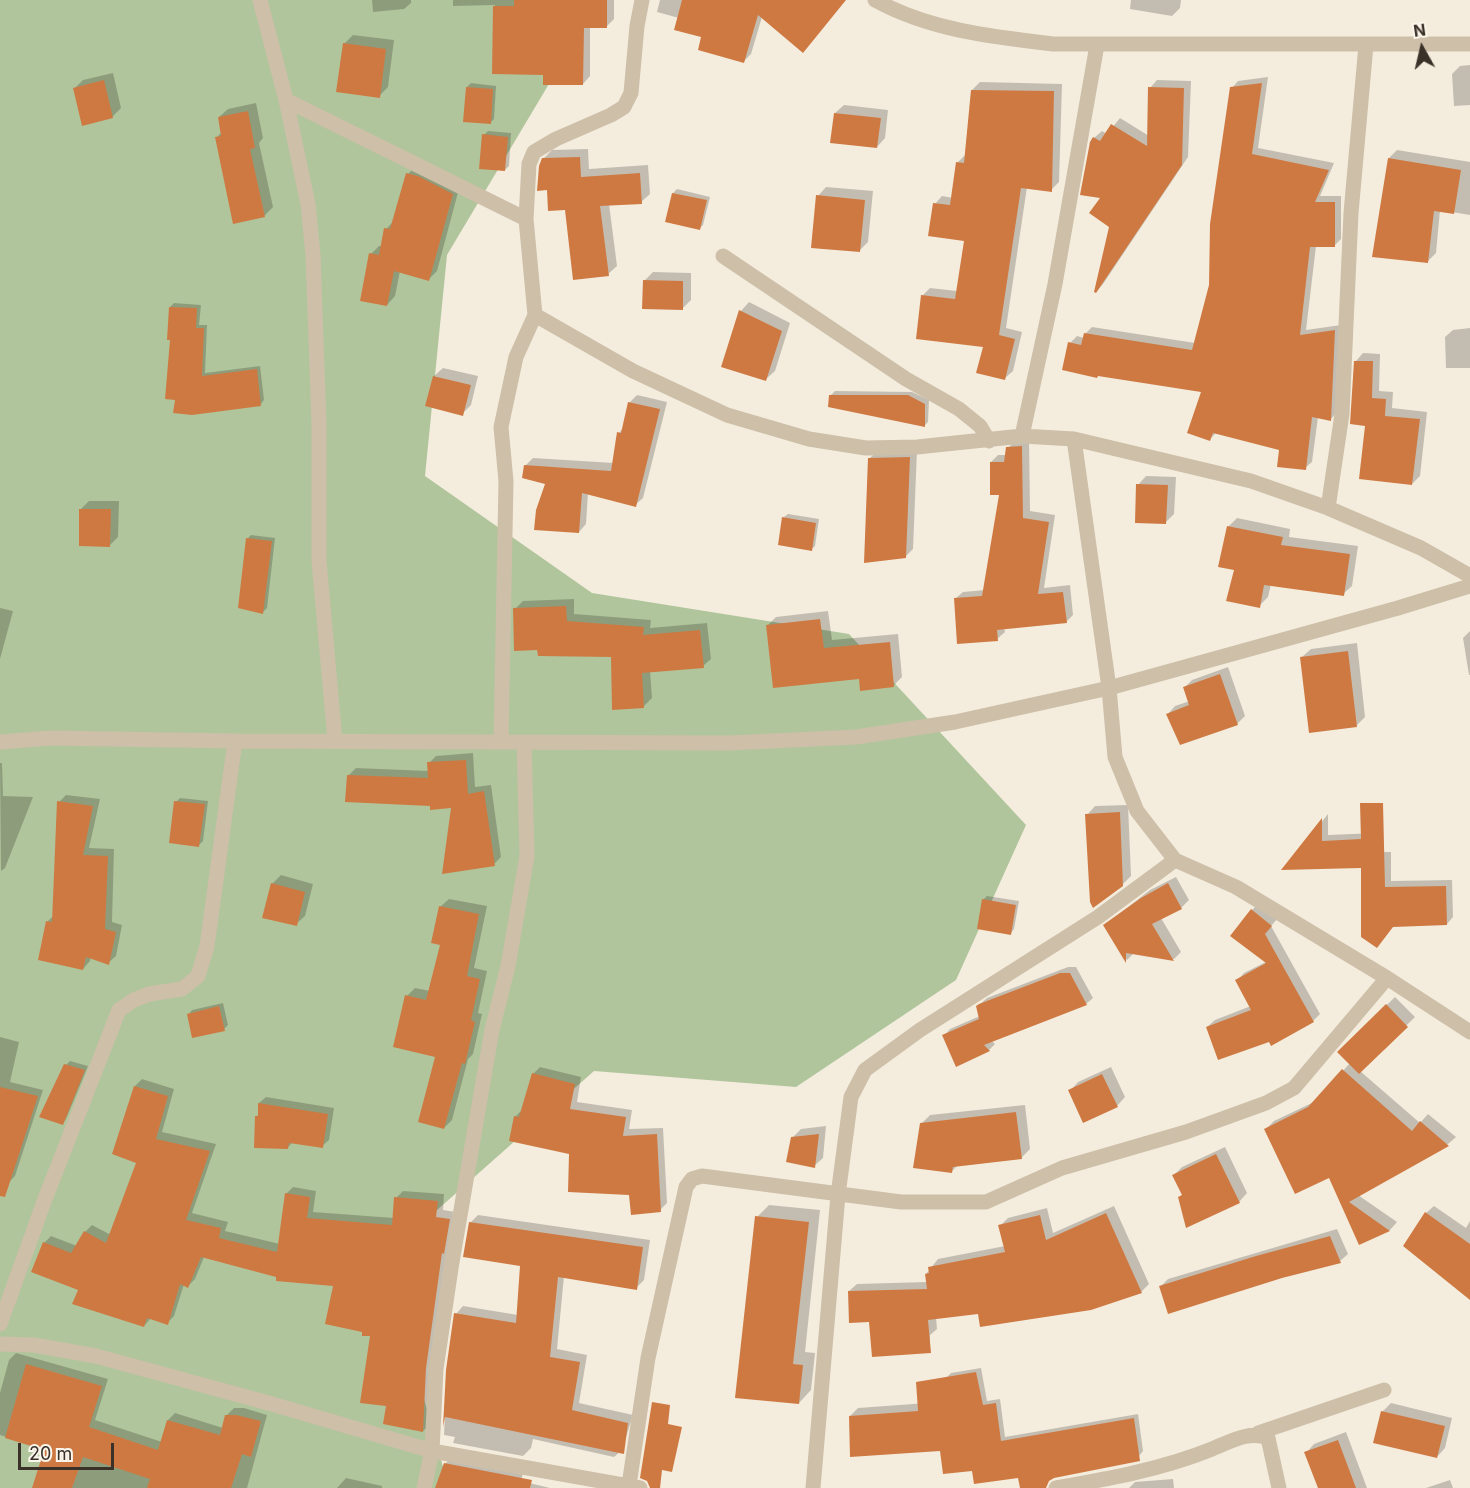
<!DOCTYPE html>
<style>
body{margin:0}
#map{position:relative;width:1470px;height:1488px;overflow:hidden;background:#f4edde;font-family:Inter,sans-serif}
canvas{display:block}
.north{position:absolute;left:1392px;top:18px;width:60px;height:60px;-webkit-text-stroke:4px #fbf6eb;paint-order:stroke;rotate:352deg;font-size:16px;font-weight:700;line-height:24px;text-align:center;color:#3a3129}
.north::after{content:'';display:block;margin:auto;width:21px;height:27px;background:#3a3129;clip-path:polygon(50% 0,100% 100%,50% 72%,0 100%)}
.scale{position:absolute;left:18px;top:1443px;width:96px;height:27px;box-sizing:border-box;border:3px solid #3a3129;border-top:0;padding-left:8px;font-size:18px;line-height:21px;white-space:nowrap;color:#3a3129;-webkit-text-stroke:4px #fbf6eb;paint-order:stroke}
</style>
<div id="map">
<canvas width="1470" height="1488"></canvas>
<div class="north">N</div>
<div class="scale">20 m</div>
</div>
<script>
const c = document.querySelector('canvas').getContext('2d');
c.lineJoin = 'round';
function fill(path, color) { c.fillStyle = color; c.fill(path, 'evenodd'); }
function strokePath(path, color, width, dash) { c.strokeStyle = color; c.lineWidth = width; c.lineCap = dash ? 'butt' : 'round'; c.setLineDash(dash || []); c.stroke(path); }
const green = new Path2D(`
 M0 0H599L447 255 425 476 592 593 849 634 1026 825 956 980 796 1087 594 1071 384 1257 449 1488H0Z`);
const shadow = new Path2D(`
 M372 0H411V3L404 9 373 12Z
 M453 0H614V19L607 26H590V76L583 84 545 73 494 72 495 5 453 6Z
 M660 0H767L751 54 744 61 679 18 657 12Z
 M1131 0H1181L1180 8 1172 16 1130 9Z
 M353 35 394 40 388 87 379 96 344 44Z
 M1470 65V105L1454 106 1452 74 1460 66Z
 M113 73 121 108 112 117 75 88 83 80Z
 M1268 77 1258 148 1334 163 1320 196H1341V239L1334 246H1316L1306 330 1341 325 1337 412 1331 419 1318 417 1312 462 1305 468 1281 449 1217 432 1209 440 1203 390 1070 343 1077 336 1084 338 1085 334 1092 327 1195 343 1210 286 1232 88 1238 81Z
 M1157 80 1191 81 1188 157 1103 284 1096 292 1111 226 1102 197 1094 138 1102 131 1107 134 1120 118 1149 136 1150 88Z
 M980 82 1062 84 1059 182 1051 190 1027 187 1006 328 1022 332 1013 371 1005 378 984 346 922 296 930 288 957 291 966 240 935 204 942 196 953 198 958 162 965 155 972 90Z
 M471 83 496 86 494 119 490 123 467 87Z
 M256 103 263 138 259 143 273 207 264 216 216 138 222 132 219 117 228 109Z
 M844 105 888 110 885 138 877 147 835 113Z
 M488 131 511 133 509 166 505 170 484 135Z
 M588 149 589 169 648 165 650 194 641 202 609 204 617 266 608 274 543 159 552 150Z
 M1397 150 1470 162V215L1440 210 1436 253 1428 261 1389 158Z
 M416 166 460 185 437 271 429 279 400 271 395 296 387 305 371 254 379 246H382L386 229 395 220 408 174Z
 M826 187 873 191 868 242 860 250 818 196Z
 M677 189 710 197 703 225 699 229 673 193Z
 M653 272 691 273V300L683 308 644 281Z
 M749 302 790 323 775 371 766 379 723 366 741 311Z
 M174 303 201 305 199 325H207L205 373 260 366 264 400 261 404 176 399 170 307Z
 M1470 328V368H1446L1445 337 1453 330Z
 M1363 353 1380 354 1379 391 1393 392 1392 408 1427 412 1420 476 1412 484 1367 425 1356 361Z
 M443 368 478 376 471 405 462 414 434 376Z
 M835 391 912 392 929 400 928 422 925 425 831 395Z
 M637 395 667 402 643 498 635 505 588 493 586 524 579 532 547 483 525 466 533 458 614 463 619 433 623 428 629 403Z
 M1029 439 1030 511 1055 515 1044 588 1070 585 1073 615 1066 622 1004 628 1005 632 997 639 955 599 963 592 985 590 1000 494 991 462 998 455H1007L1008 448 1015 441Z
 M878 450H917L913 549 905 557 870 458Z
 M1146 476 1176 477 1174 514 1166 522 1138 485Z
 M89 501H119L118 537 110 545 81 509Z
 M788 514 819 519 815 546 811 550 784 517Z
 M1237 518 1290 529 1289 537 1358 546 1352 586 1343 594 1271 584 1268 597 1259 606 1235 569 1228 527Z
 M251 535 275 538 267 608 263 612 247 539Z
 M574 599V614L651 620 650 628 707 623 711 659 703 666 650 671 652 698 644 706 613 656 539 648 515 609 523 601Z
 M0 608 13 611 0 659Z
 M828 611 832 640 898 634 902 677 894 685 860 677 768 625 776 617Z
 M1470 631V675H1469L1463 638Z
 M1357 643 1365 717 1356 726 1302 657 1311 649Z
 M1228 667 1245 716 1237 724 1168 714 1175 706 1190 701 1185 687 1192 680Z
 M473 753 475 787 491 785 501 857 494 864 452 807 431 805 348 776 356 768 429 771V763L436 756Z
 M0 763H2L3 796 33 797 5 868 1 871Z
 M66 795 100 799 89 848 114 849 112 922 122 925 116 956 108 963 91 957 90 961 83 969 48 921 53 916 59 802Z
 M180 798 208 801 203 841 199 845 176 802Z
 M1128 805 1131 876 1122 885 1087 815 1095 806Z
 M1328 814V835L1376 833V852H1391V881L1452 880 1453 917 1447 924 1394 925 1362 866 1285 868Z
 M281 875 313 884 305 916 296 924 272 884Z
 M1176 877 1189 900 1181 908 1161 918 1181 952 1174 959 1134 953 1127 960 1105 925 1150 890Z
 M987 896 1019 901 1014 929 1011 933 983 900Z
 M449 899 487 906 474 968 487 971 478 1013 482 1014 473 1054 468 1059 452 1120 444 1128 437 1056 407 996 415 988 430 991 441 944 440 907Z
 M1259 903 1278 918 1271 926 1320 1014 1313 1021 1270 1040 1207 1027 1215 1020 1251 1006 1237 981 1244 973 1266 962 1252 910Z
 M1068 967H1076L1093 998 1086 1004 992 1041 995 1044 989 1050 957 1065 944 1036 950 1029 980 1016 977 1007 987 998Z
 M1395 997 1415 1017 1360 1071 1420 1123 1428 1114 1456 1137 1448 1144 1358 1195 1397 1222 1390 1230 1360 1243 1330 1176 1266 1129 1274 1121 1316 1101 1350 1063 1339 1052Z
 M223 1003 228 1025 224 1029 189 1014 192 1010Z
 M0 1037 19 1042 10 1082 43 1090 15 1176 9 1182 0 1179Z
 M70 1061 88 1066 66 1119 62 1123 66 1065Z
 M540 1067 581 1077 577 1102 632 1110 629 1129 663 1128 667 1203 660 1210 630 1193 515 1117 523 1109 533 1074Z
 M1111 1067 1125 1097 1117 1106 1070 1091 1078 1082Z
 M142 1079 174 1089 162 1132 216 1144 192 1213 228 1222 225 1231 280 1244 286 1194 293 1187 316 1191 313 1212 394 1218 396 1198 403 1191 444 1194 443 1210 456 1212 430 1424 423 1431 388 1405 371 1335 335 1285 278 1276 204 1257 195 1279 188 1286 184 1284 174 1316 167 1323 151 1318 144 1326 79 1289 44 1243 51 1236 77 1246 85 1232 92 1225 111 1235 138 1162 114 1153 135 1086Z
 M266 1097 334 1108 329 1140 322 1146 293 1142 287 1148 256 1117 260 1113 259 1103Z
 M1025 1105 1030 1149 1021 1158 958 1165 951 1172 921 1124 930 1115Z
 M826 1126 823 1158 814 1166 792 1138 801 1129Z
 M1225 1147 1247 1193 1239 1202 1183 1194 1174 1175 1182 1167Z
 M769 1205 820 1210 805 1352 815 1353 811 1390 799 1403 757 1217Z
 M1114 1206 1149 1284 1141 1292 936 1317 937 1329 930 1335V1344L871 1321 849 1291 857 1284 927 1282 926 1274 938 1259 1005 1246 1000 1226 1008 1218 1047 1208 1053 1233Z
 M1434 1206 1466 1228 1470 1221V1298L1426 1213Z
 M478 1215 650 1240 644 1280 636 1288 564 1276 557 1349 587 1355 579 1403 633 1415 622 1450 614 1457 533 1439 531 1448 523 1456 453 1443 455 1437 444 1435 447 1370 456 1314 463 1306 518 1315 522 1264 470 1223Z
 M1337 1229 1348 1254 1340 1261 1281 1276 1161 1286 1168 1279Z
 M16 1353 108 1379 95 1420 162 1442 168 1420 175 1413 223 1428 227 1415 234 1408H244L267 1415 247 1488H33L46 1449 0 1435V1393L9 1360Z
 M981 1368 987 1401 1000 1399 1005 1437 1138 1414 1143 1451 1139 1456 1020 1477 946 1378 951 1373Z
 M927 1403 925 1443 850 1416 858 1408Z
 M1391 1403 1452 1418 1445 1448 1437 1457 1382 1412Z
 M1346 1432 1367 1488H1319L1306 1453 1314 1444Z
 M449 1460 523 1473 521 1481 550 1488H477L445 1464Z
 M346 1478 382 1486V1488H337Z
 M1173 1479 1174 1488H1129L1135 1482Z
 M1450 1480 1453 1488H1426Z`);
const building = new Path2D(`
 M514 0H607V28H584L583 85H543V75L492 74 493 6H514Z
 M682 0H846L803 53 758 15 744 63 698 50 701 37 674 30Z
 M343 43 386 49 380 98 336 92Z
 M104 80 113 118 82 126 73 88Z
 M1262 83 1252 154 1329 170 1315 202H1335V247H1310L1300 335 1335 330 1331 421 1312 417 1306 470 1277 467 1279 450 1213 433 1210 441 1187 433 1201 392 1098 376 1097 378 1062 370 1068 342 1081 345 1084 333 1192 350 1209 285 1210 224 1230 87Z
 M466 87 493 89 491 124 463 122Z
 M1148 87 1184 88 1182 165 1096 293 1094 292 1109 227 1089 213 1100 198 1080 195 1090 142 1093 137 1100 141 1111 124 1147 146Z
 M971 90 1054 91 1052 192 1021 188 999 335 1015 339 1005 380 976 373 983 347 916 339 921 295 955 299 964 241 928 236 933 203 950 205 956 162 964 163Z
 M248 111 255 148 250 149 265 217 233 224 215 137 221 136 218 117Z
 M834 113 881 118 877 148 830 143Z
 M482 134 508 137 505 171 479 169Z
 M580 157 581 177 640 173 642 204 600 206 609 276 573 280 565 210 548 211 547 190 537 191 539 166 542 158Z
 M1388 158 1461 170 1454 214 1434 211 1428 263 1372 257Z
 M406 173 418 176 453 194 429 281 394 271 387 306 360 301 369 253 379 255 384 228 390 229Z
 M672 193 707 200 700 230 665 222Z
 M816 195 865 200 860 252 811 248Z
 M643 280 683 281V310L642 309Z
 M169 307 197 308 196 328H204L202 376 257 369 261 406 192 415 173 413 175 400 165 399 170 340H167Z
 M739 310 782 331 766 381 721 367Z
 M1354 361H1373L1372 398 1386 399 1385 416 1420 419 1412 485 1359 479 1365 426 1350 424Z
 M433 376 471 385 463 416 425 406Z
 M829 395H908L925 404V427L828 407Z
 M628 402 660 409 636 507 582 493 579 533 534 530 536 510 545 484 522 478 524 465 611 471 617 432 621 433Z
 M1022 446 1023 518 1049 522 1038 594 1063 592 1067 623 997 630 998 641 957 644 954 598 982 596 999 495H990V462H1004L1006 447Z
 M910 457 906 558 864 563 868 458Z
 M1136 484 1168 485 1166 524 1135 523Z
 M79 509H111L110 547 79 546Z
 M782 517 816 523 812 551 778 545Z
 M1227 526 1283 537 1281 545 1350 554 1344 596 1264 585 1260 608 1226 601 1234 570 1218 567Z
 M246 538 272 541 263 614 238 608Z
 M566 606 567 621 644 627 643 635 700 630 704 668 642 673 644 708 612 710 611 657 538 656 537 650 514 651 513 608Z
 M820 619 824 648 890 642 894 687 860 691 859 679 773 688 766 625Z
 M1348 651 1357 727 1309 733 1300 657Z
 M1220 674 1238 725 1180 745 1166 714 1189 705 1183 687Z
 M466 760 468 794 484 791 495 866 442 874 451 808 430 810V806L345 802 347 775 428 778 427 762Z
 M57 801 93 806 83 855 108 856 105 929 116 932 109 965 86 957 83 970 38 960 46 921 52 922Z
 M174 801 205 804 199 847 169 843Z
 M1360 803H1383L1385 887 1446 886 1447 925 1393 927 1377 948 1361 937V868L1281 870 1322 818V841L1361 839Z
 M1120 812 1123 886 1093 908 1090 902 1085 814Z
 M271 883 305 892 297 926 262 918Z
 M1168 883 1182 909 1152 924 1174 961 1126 953V963L1103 925 1141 898Z
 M982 899 1016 905 1011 935 977 929Z
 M439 906 479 914 467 976 480 979 471 1020 475 1022 465 1064 462 1063 444 1129 418 1122 435 1057 393 1047 405 995 426 1000 440 945 431 943Z
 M1251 909 1272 926 1265 934 1314 1022 1271 1046 1269 1042 1218 1060 1206 1027 1251 1010 1235 980 1266 963 1230 936Z
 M1060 973H1070L1087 1005 984 1045 990 1051 956 1067 942 1035 979 1019 976 1006 979 1004Z
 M1386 1004 1408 1027 1359 1074 1337 1052Z
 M219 1006 225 1031 192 1038 187 1014Z
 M64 1064 85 1070 63 1125 39 1117Z
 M1342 1069 1412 1131 1420 1121 1449 1146 1349 1202 1390 1231 1359 1245 1329 1178 1295 1194 1264 1129 1308 1107Z
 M532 1073 575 1084 570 1109 626 1117 623 1136 657 1134 661 1212 631 1215 629 1195 568 1192 569 1154 509 1141 514 1116 519 1117Z
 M1102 1074 1118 1107 1083 1123 1068 1090Z
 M134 1086 168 1096 156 1139 210 1151 186 1220 221 1228 219 1238 277 1252 285 1193 310 1197 307 1218 392 1225 394 1197 438 1201 436 1217 450 1219 444 1254 442 1253 426 1368 423 1432 383 1424 386 1406 360 1403 370 1336H362V1332L325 1324 333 1286 276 1281V1277L201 1257 188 1288 180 1284 168 1325 147 1318 144 1327 72 1304 78 1290 31 1272 43 1242 71 1253 84 1231 106 1243 136 1163 112 1154Z
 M0 1087 38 1096 5 1197 0 1196Z
 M258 1103 328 1114 323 1148 289 1143 288 1149 254 1148 255 1116H258Z
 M1016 1112 1022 1159 953 1167 952 1173 913 1168 920 1123Z
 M819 1134 815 1168 786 1162 791 1137Z
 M1216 1154 1240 1203 1186 1228 1178 1197 1182 1195 1172 1175Z
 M1425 1212 1470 1244V1300L1403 1246Z
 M1106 1213 1142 1293 1091 1310 980 1327 978 1314 928 1320 931 1353 872 1357 869 1322 849 1323 848 1291 927 1289 925 1274 929 1273 928 1267 1005 1252 998 1225 1040 1215 1046 1240Z
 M755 1216 809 1222 793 1364 803 1365 799 1404 735 1398Z
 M469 1222 643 1247 637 1290 558 1277 550 1357 580 1362 572 1410 628 1423 624 1454 445 1417 443 1427 446 1370 454 1313 516 1323 520 1266 463 1257Z
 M1330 1236 1341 1263 1282 1278 1168 1314 1159 1286 1256 1256Z
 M26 1364 102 1386 89 1427 158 1450 167 1420 220 1435 225 1415H236L261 1421 251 1457 242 1454 231 1488H147L150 1479 83 1457 72 1488H32L44 1450 5 1438Z
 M976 1372 983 1405 996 1403 1001 1441 1134 1418 1140 1461 1054 1478 1049 1481 1046 1488H1020L1018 1478 974 1484 972 1471 943 1474 940 1451 850 1457 849 1416 918 1411 916 1382Z
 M652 1402 670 1405 668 1424 682 1427 672 1472 662 1470 660 1488H650L647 1481 640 1478Z
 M1381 1411 1445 1426 1437 1458 1373 1443Z
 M1338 1440 1356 1488H1318L1304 1452Z
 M444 1463 532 1480 530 1488H435Z`);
const street = new Path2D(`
 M260 0 286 100 308 204 313 255 319 424V561L335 741
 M875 0C929 30 992 37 1053 44H1470
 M286 100 526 219
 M723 256 906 379 959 409 980 426 989 441
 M535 315 633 371 727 415 809 439 866 448 917 447 1022 436 1074 439 1251 481 1328 508 1421 548 1470 576
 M1022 436 1055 284 1097 45
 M1074 439 1109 688 1115 757 1137 811 1175 860 1236 887 1387 978 1470 1032
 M1328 508 1342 414 1351 213 1366 45
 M0 742 50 738 235 741 729 743 856 737 955 722 1109 688 1398 608 1470 586
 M501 742 506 481 501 427 516 357 535 315 526 219 529 164 534 152 556 139 611 115 624 107 631 93 637 26 642 0
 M0 1324 45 1199 119 1010 134 1000 149 994 182 989 198 976 207 946 235 741
 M0 1344 34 1345 96 1356 272 1404 432 1451 640 1488
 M1258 1433 1384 1390
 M629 1485 648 1358 686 1187 692 1179 702 1176 901 1202H986L1062 1168 1186 1132 1266 1103 1294 1088 1387 978
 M424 1488 432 1451 436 1369 452 1262 492 1030 508 966 527 856 524 742
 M813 1488 838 1195 851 1097 865 1070 920 1030 1098 917 1175 860
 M1056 1488C1108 1479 1163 1469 1212 1449 1230 1442 1249 1430 1268 1438L1279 1488`);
fill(green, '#b1c59c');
fill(shadow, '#0003');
fill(building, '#cf7942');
strokePath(street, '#cebfa8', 15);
</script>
